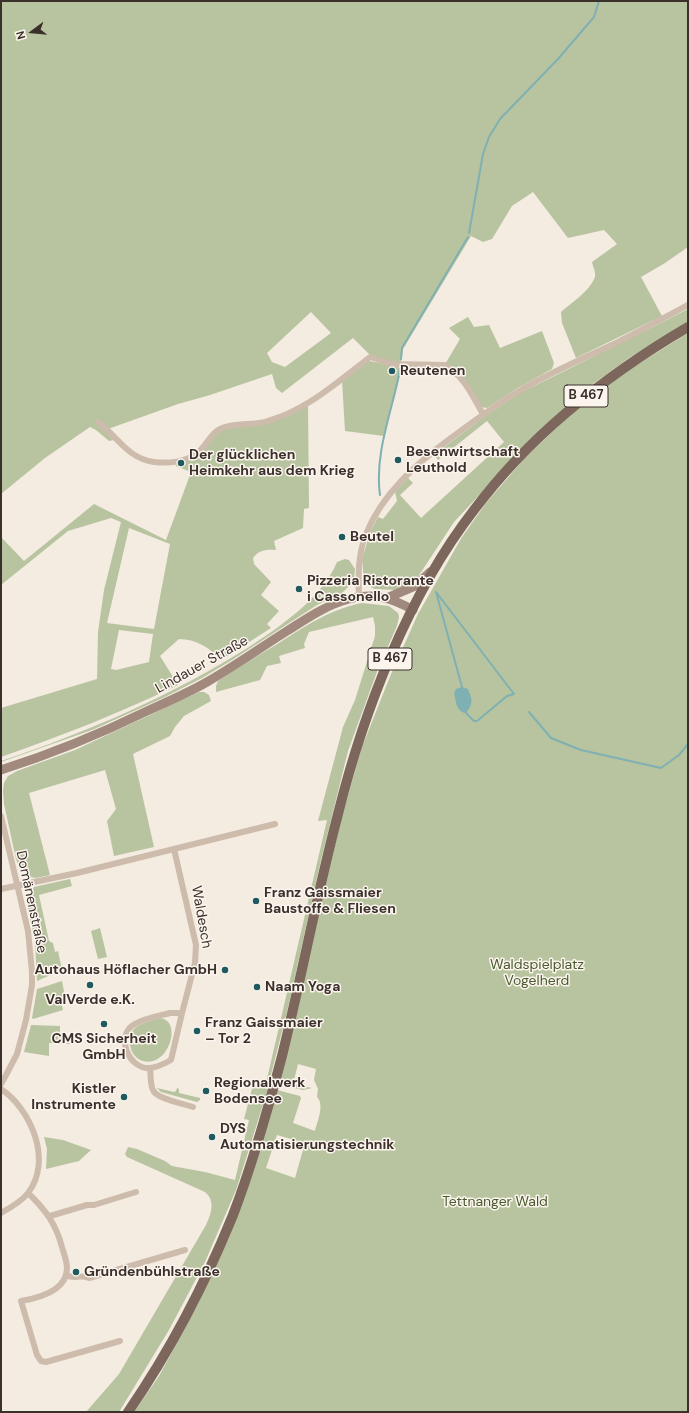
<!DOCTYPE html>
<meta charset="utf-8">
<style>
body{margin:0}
#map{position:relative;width:689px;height:1413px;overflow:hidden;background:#f4ebe1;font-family:"DM Sans",sans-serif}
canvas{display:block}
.frame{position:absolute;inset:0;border:2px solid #3b302b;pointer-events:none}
.north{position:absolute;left:12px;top:12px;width:40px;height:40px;-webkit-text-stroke:3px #fbf5ee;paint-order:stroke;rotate:254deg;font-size:11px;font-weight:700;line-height:16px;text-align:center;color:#3b302b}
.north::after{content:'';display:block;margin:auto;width:14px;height:18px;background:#3b302b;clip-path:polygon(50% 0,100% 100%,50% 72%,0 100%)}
</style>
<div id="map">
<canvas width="689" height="1413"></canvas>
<div class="frame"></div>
<div class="north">N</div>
</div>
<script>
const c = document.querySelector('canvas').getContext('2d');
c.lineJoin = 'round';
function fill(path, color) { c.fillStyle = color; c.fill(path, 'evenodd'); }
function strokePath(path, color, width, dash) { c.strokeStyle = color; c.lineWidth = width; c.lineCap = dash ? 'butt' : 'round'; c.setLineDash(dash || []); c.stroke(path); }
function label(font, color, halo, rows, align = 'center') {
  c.font = font + ' "DM Sans",sans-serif'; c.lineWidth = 3; c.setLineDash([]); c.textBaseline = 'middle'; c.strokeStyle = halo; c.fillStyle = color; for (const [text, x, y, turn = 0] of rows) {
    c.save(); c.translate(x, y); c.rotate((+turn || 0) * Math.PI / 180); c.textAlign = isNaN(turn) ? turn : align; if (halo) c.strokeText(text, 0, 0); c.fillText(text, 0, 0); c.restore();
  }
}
const green = new Path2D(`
 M1 1H688V247L665 263 641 277 662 316 576 358 562 323 561 312C572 302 589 292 595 277 596 272 593 267 592 262L617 244 604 230 568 238 533 192 512 206 492 239 483 242 471 236 403 349 401 363H392L370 355 353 338 282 393 276 388 272 374 210 395 178 404 108 429 114 440 109 441 96 430 90 427 45 458 1 494ZM311 312 331 333 285 367 272 362 267 353Z
 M688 309V322L629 358 586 389 542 428 454 522 414 583 396 590 374 589 371 587 364 581 362 559 371 530 378 517 383 519 397 501 395 492 408 478 413 483 400 495 421 518 504 442 487 421 438 460 434 455 484 417 520 393 647 330Z
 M468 317 474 327 489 325 500 348 542 331 554 363 552 369 518 388 487 408 481 407 463 378 444 366 460 339 449 328Z
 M688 333V1412H134L159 1376 178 1341 198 1304 229 1238 277 1090 300 1096 301 1098 293 1123 315 1131C317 1122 325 1105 317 1097L318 1089 314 1080 316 1069 298 1064 293 1084 312 1088 303 1090 279 1085 342 816 362 747 391 674 418 614 462 537 486 503 524 459 571 414 591 398 624 373ZM277 1135 305 1143 295 1178 266 1168Z
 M369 361 375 362 402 368 384 436 345 431 342 380Z
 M308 406 309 508 304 509 303 528 274 541 276 550C266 549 259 550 253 558L254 564 271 582 261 595 279 611 267 624 271 628 221 660C210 648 196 639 179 639L160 656 178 685C120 713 61 736 1 757V708L97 679 98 632 104 590 121 522 111 518 68 531 1 585V537L24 561 94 504 166 540 191 472 176 466V462L184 460 223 429 251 426ZM129 528 170 544 154 629 107 623ZM119 630 153 634 149 662 116 670 111 669Z
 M345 559 349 560 355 569 354 578 351 584 341 594 317 605 232 660 202 678 165 697 92 730 1 762V761C88 732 171 696 249 647 281 626 322 598 337 562Z
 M362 603 389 606 398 613 399 617 397 626 378 669 348 751 321 860 287 1012 269 1082 266 1083 327 820 318 821 343 727 355 700 375 636V626L373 617 309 632 304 644 305 648 279 656 281 663 267 666 260 680 216 692V686L218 681C238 668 258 655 279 643 305 626 331 609 362 603Z
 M199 692H204L209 695 211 701 184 716 175 727 170 736 133 754 154 847 114 856 107 821 116 809 105 770 29 793 50 875 36 878 30 877 19 866 16 859 4 804 3 791 4 783 8 776 17 771 75 750Z
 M70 879 72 886 39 895 49 941 53 943 55 952 58 951 62 970 37 981 35 941 27 906V899L34 887Z
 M100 928 107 957 98 959 91 931Z
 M62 981 65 997 60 998 63 1010 33 1019 32 1018 37 989Z
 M160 1018C183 1020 169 1068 143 1061 137 1059 133 1055 131 1049 124 1026 144 1023 160 1018Z
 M31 1025 60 1026V1036L71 1037V1044L49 1043V1056L24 1052Z
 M253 1085 268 1089 236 1190 205 1262 169 1330 119 1412H86L119 1374 206 1225C211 1214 216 1201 205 1192L127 1157 125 1154 128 1147 137 1149 165 1161 172 1166 205 1172 235 1180 249 1120 244 1119Z
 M157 1088 174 1092 176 1091 177 1088 179 1089V1093L200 1098V1100L197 1102 161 1092Z
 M44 1137 63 1140 91 1150 79 1161 46 1169 47 1149Z`);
const water = new Path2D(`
 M462 687 468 689C472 699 474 703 466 713 456 712 456 701 454 693L456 689Z`);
const stream = new Path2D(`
 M469 233 483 154 489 137 500 119 558 59 594 17 599 1
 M401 359 402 348 468 237
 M380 495C374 452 393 410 400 369
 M436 592 514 694 507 696 477 721H474L466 713 462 687Z
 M529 712 551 738 581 750 661 768 679 755 688 744`);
const minor = new Path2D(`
 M98 422C118 437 127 458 154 462 172 464 192 461 204 446 209 440 213 432 220 429 235 422 253 426 268 421 307 410 339 381 370 357L392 364 445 365C464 376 473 397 483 414
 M359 597C358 576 358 554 366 534 382 494 417 463 451 438 474 421 496 404 521 390 551 372 584 358 616 343 640 331 664 318 688 305
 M1 816 28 931 32 972V985L26 1020 17 1054 5 1077 1 1084
 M174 849 196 945 195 963 182 1013
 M1 889 77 873 275 824
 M170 1013H182L171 1060C164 1064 158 1067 150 1068 129 1070 114 1035 135 1024 145 1018 159 1016 170 1013Z
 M150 1068C151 1075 150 1084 153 1090 156 1099 185 1104 193 1107
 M1 1089C31 1109 53 1161 28 1193 21 1202 10 1208 1 1213
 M28 1193C45 1209 56 1224 62 1247 64 1254 67 1261 67 1268 67 1291 39 1298 21 1301L37 1355 41 1361 46 1362 120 1341
 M50 1216 87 1205H94L136 1192
 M66 1275C76 1280 78 1274 89 1278L185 1250`);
const secondary = new Path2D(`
 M387 598 415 586 430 572
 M1 770C51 754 100 734 147 711 167 702 188 693 207 682 235 666 260 648 287 631 306 619 326 605 349 599 372 592 392 598 413 610`);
const primary = new Path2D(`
 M128 1412C170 1351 205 1284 233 1215 253 1163 268 1109 282 1056 302 975 317 894 338 814 364 710 408 595 474 510 531 434 606 375 688 327`);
const markers = [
 [392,371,4,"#1f5a5e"],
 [398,460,4,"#1f5a5e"],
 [181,463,4,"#1f5a5e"],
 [342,537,4,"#1f5a5e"],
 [299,589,4,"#1f5a5e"],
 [256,901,4,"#1f5a5e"],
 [225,970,4,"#1f5a5e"],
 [90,985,4,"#1f5a5e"],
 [257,987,4,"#1f5a5e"],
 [104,1024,4,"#1f5a5e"],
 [197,1031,4,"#1f5a5e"],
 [206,1091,4,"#1f5a5e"],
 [124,1097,4,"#1f5a5e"],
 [212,1137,4,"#1f5a5e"],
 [76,1272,4,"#1f5a5e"]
];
const shields = [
 [586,396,44],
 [390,659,44]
];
const shieldNames = [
 ["B 467",586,396],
 ["B 467",390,659]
];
const poiNames = [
 ["Reutenen",400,371],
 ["Besenwirtschaft",406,452],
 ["Leuthold",406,468],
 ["Der glücklichen",189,455],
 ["Heimkehr aus dem Krieg",189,471],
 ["Beutel",350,537],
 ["Pizzeria Ristorante",307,581],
 ["i Cassonello",307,597],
 ["Franz Gaissmaier",264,893],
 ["Baustoffe & Fliesen",264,909],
 ["Autohaus Höflacher GmbH",217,970,"right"],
 ["Naam Yoga",265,987],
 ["ValVerde e.K.",90,1000,"center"],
 ["Franz Gaissmaier",205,1023],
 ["– Tor 2",205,1039],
 ["CMS Sicherheit",104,1039,"center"],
 ["GmbH",104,1055,"center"],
 ["Regionalwerk",214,1083],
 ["Bodensee",214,1099],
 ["Kistler",116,1089,"right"],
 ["Instrumente",116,1105,"right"],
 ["DYS",220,1129],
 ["Automatisierungstechnik",220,1145],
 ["Gründenbühlstraße",84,1272]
];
const streetNames = [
 ["Lindauer Straße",202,665,-29],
 ["Domänenstraße",31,902,78],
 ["Waldesch",201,917,80]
];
const parkNames = [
 ["Waldspielplatz",537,965],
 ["Vogelherd",537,981],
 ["Tettnanger Wald",495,1202]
];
fill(green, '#b8c4a0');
fill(water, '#7fb0b2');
strokePath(stream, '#7fb0b2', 2);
strokePath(minor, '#cdbbac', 6);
strokePath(secondary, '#a18a7d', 9);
strokePath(primary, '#7d675c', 10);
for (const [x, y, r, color] of markers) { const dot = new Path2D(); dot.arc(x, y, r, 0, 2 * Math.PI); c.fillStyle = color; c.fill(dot); strokePath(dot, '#fbf5ee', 1.5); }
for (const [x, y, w] of shields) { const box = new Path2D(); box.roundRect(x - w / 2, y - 11, w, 22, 3); c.fillStyle = '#fbf5ee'; c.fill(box); strokePath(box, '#3b302b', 1); }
label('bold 13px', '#3b302b', null, shieldNames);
label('bold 14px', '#3b302b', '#fbf5ee', poiNames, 'left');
label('14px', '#3b302b', '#fbf5ee', streetNames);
label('14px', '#4a5a2e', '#fbf5ee', parkNames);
</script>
